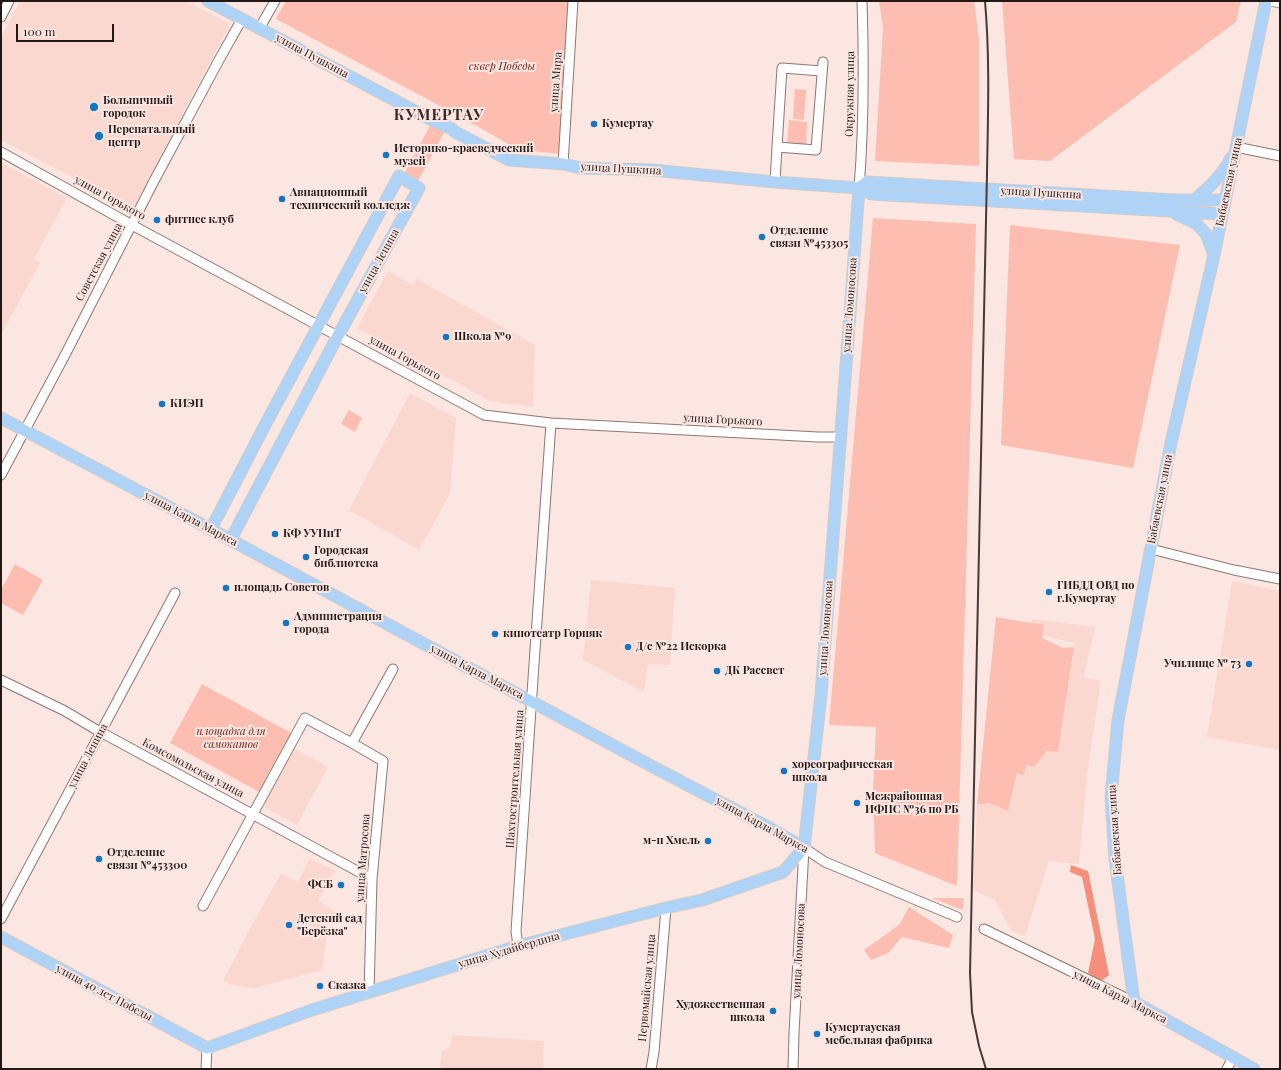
<!DOCTYPE html>
<meta charset="utf-8">
<style>
body{margin:0}
#map{position:relative;width:1281px;height:1070px;overflow:hidden;background:#fbe6e2;font-family:"Playfair Display",serif}
canvas{display:block}
.frame{position:absolute;inset:0;border:2px solid #221917;pointer-events:none}
.scale{position:absolute;left:16px;top:24px;width:98px;height:18px;box-sizing:border-box;border:2px solid #221917;border-top:0;padding-left:5px;font-size:12px;line-height:14px;white-space:nowrap;color:#221917;-webkit-text-stroke:3px #fbe6e2;paint-order:stroke}
</style>
<div id="map">
<canvas width="1281" height="1070"></canvas>
<div class="frame"></div>
<div class="scale">100 m</div>
</div>
<script>
const c = document.querySelector('canvas').getContext('2d');
c.lineJoin = 'round';
function fill(path, color) { c.fillStyle = color; c.fill(path, 'evenodd'); }
function strokePath(path, color, width, dash) { c.strokeStyle = color; c.lineWidth = width; c.lineCap = dash ? 'butt' : 'round'; c.setLineDash(dash || []); c.stroke(path); }
function label(font, color, halo, rows, align = 'center') {
  c.font = font + ' "Playfair Display",serif'; c.lineWidth = 4; c.setLineDash([]); c.textBaseline = 'middle'; c.strokeStyle = halo; c.fillStyle = color; for (const [text, x, y, turn = 0] of rows) {
    c.save(); c.translate(x, y); c.rotate((+turn || 0) * Math.PI / 180); c.textAlign = isNaN(turn) ? turn : align; if (halo) c.strokeText(text, 0, 0); c.fillText(text, 0, 0); c.restore();
  }
}
const built = new Path2D(`
 M20 1H186L230 24 133 209 1 140V38Z
 M1 163 67 198 34 259 40 263 1 335Z
 M388 271 413 285 417 279 535 345 533 407 490 401 357 328Z
 M410 393 456 418 450 494 419 550 349 510Z
 M591 580 675 588 670 665 648 664 644 692 583 660Z
 M1232 581 1280 591V750L1207 737Z
 M1032 619 1095 627 1084 677 1101 681 1087 776 1079 864 1049 861 1025 936 1011 931 995 900 973 890 977 805 989 803 1017 773 1026 765 1034 767 1047 751H1058L1075 643 1031 633Z
 M293 748 328 767 297 825 262 806Z
 M310 858 335 871 318 901 337 913V919H328L323 970 255 988 232 985 223 981 249 930 281 874 298 882Z
 M452 1035 544 1041 543 1069H440L442 1051 450 1047Z`);
const green = new Path2D(`
 M286 1H572L563 154 519 150 461 117 276 19Z
 M879 1H974L979 41V166L875 161 883 28Z
 M1002 1H1241L1236 22 1050 161 1014 159Z
 M795 89 806 90 804 120 793 119Z
 M789 120 807 122 806 146 787 145Z
 M431 124 445 131 418 181 404 174Z
 M873 218 976 224 957 886 875 853 873 790 876 727 829 725Z
 M1010 225 1180 245 1133 468 1001 445Z
 M349 410 362 418 355 432 341 424Z
 M15 564 43 580 23 615 1 603V590Z
 M996 617 1044 625 1042 638 1063 648 1074 647 1058 752 1047 751 1034 767 1027 765 1023 775 1017 773 1008 811 989 803 977 805Z
 M202 684 293 734 261 793 170 743Z
 M932 898H964L963 910Z
 M909 907 953 935 949 948 902 937 888 953 871 960 864 950 899 925Z`);
const forest = new Path2D(`
 M1071 865 1088 871 1109 975 1101 981 1088 973 1095 939 1082 877 1070 872Z`);
const minor = new Path2D(`
 M1271 1 1280 3
 M1 17 9 1
 M259 29 275 1
 M777 147 782 68 822 71
 M1236 147 1280 156
 M1 152 132 225 484 415 551 423 818 437H840
 M563 164 573 1
 M775 182 777 147 816 150 823 62
 M859 188C864 126 864 63 862 1
 M1 475 64 357 154 181 219 60 242 19
 M1151 549 1234 570 1280 579
 M1 680 65 711 95 729 372 879
 M804 848 825 862 957 917
 M203 906 305 718 352 743
 M1 919 175 593
 M984 929 1134 1002
 M518 946 516 931C528 762 538 592 551 423
 M369 993 372 879 383 761 352 743 393 669
 M206 1069 207 1048
 M651 1069 654 1052 666 908
 M793 1069 794 1033 804 848
 M1227 1069 1233 1057`);
const major = new Path2D(`
 M208 1 430 119 452 129 455 132 509 160 563 164 581 168 652 170 775 182 859 188 871 194 1222 214
 M859 188 867 182 1173 200H1225
 M1193 201C1208 189 1222 176 1231 158
 M1176 214 1197 224 1206 234 1214 255
 M1 418 199 523 657 769 770 828 804 848
 M211 529 264 427 399 176 419 188 334 343 231 539
 M804 848 821 695 850 313 859 188
 M1 937 207 1048 312 1010 518 946 666 908 702 900 783 872 804 848
 M1254 1069 1134 1002 1115 859 1111 797 1118 720 1171 443 1214 255 1266 1`);
const rail = new Path2D(`
 M985 1C990 58 988 115 987 173L970 973 972 1012 979 1046 986 1069`);
const markers = [
 [94,107,5,"#1476c2"],
 [594,124,4,"#1476c2"],
 [99,136,5,"#1476c2"],
 [386,155,4,"#1476c2"],
 [282,199,4,"#1476c2"],
 [157,220,4,"#1476c2"],
 [762,237,4,"#1476c2"],
 [446,337,4,"#1476c2"],
 [162,404,4,"#1476c2"],
 [275,534,4,"#1476c2"],
 [306,557,4,"#1476c2"],
 [226,588,4,"#1476c2"],
 [1049,592,4,"#1476c2"],
 [286,623,4,"#1476c2"],
 [495,634,4,"#1476c2"],
 [628,647,4,"#1476c2"],
 [1249,664,4,"#1476c2"],
 [717,671,4,"#1476c2"],
 [784,771,4,"#1476c2"],
 [857,803,4,"#1476c2"],
 [708,841,4,"#1476c2"],
 [99,859,4,"#1476c2"],
 [341,885,4,"#1476c2"],
 [289,925,4,"#1476c2"],
 [320,986,4,"#1476c2"],
 [773,1011,4,"#1476c2"],
 [817,1034,4,"#1476c2"]
];
const streetNames = [
 ["улица Пушкина",312,56,28],
 ["улица Мира",556,82,-86],
 ["Окружная улица",850,94,-89],
 ["улица Пушкина",621,169,3],
 ["Бабаевская улица",1229,182,-78],
 ["улица Пушкина",1041,193,3],
 ["улица Горького",110,198,29],
 ["улица Ленина",379,261,-61],
 ["Советская улица",99,262,-62],
 ["улица Ломоносова",850,305,-86],
 ["улица Горького",405,358,29],
 ["улица Горького",723,420,3],
 ["Бабаевская улица",1160,499,-79],
 ["улица Карла Маркса",191,519,28],
 ["улица Ломоносова",826,628,-86],
 ["улица Карла Маркса",477,672,28],
 ["улица Ленина",88,756,-62],
 ["Комсомольская улица",193,768,28],
 ["Шахтостроительная улица",515,779,-86],
 ["улица Карла Маркса",762,825,29],
 ["Бабаевская улица",1115,830,-94],
 ["улица Матросова",363,858,-86],
 ["улица Худайбердина",509,950,-16],
 ["улица Ломоносова",799,951,-87],
 ["Первомайская улица",647,988,-85],
 ["улица 40 лет Победы",104,993,28],
 ["улица Карла Маркса",1120,997,27]
];
const parkNames = [
 ["сквер Победы",502,67],
 ["площадка для",231,732],
 ["самокатов",231,745]
];
const poiNames = [
 ["Больничный",103,101],
 ["городок",103,114],
 ["Кумертау",602,124],
 ["Перенатальный",108,130],
 ["центр",108,143],
 ["Историко-краеведческий",394,149],
 ["музей",394,162],
 ["Авиационный",290,193],
 ["технический колледж",290,206],
 ["фитнес клуб",165,220],
 ["Отделение",770,231],
 ["связи №453305",770,244],
 ["Школа №9",454,337],
 ["КИЭП",170,404],
 ["КФ УУНиТ",283,534],
 ["Городская",314,551],
 ["библиотека",314,564],
 ["ГИБДД ОВД по",1057,586],
 ["г.Кумертау",1057,599],
 ["площадь Советов",234,588],
 ["Администрация",294,617],
 ["города",294,630],
 ["кинотеатр Горняк",503,634],
 ["Д/с №22 Искорка",636,647],
 ["Училище № 73",1241,664,"right"],
 ["ДК Рассвет",725,671],
 ["хореографическая",792,765],
 ["школа",792,778],
 ["Межрайонная",865,797],
 ["ИФНС №36 по РБ",865,810],
 ["м-н Хмель",700,841,"right"],
 ["Отделение",107,853],
 ["связи №453300",107,866],
 ["ФСБ",333,885,"right"],
 ["Детский сад",297,919],
 ["\"Берёзка\"",297,932],
 ["Сказка",328,986],
 ["Художественная",765,1005,"right"],
 ["школа",765,1018,"right"],
 ["Кумертауская",825,1028],
 ["мебельная фабрика",825,1041]
];
const districtNames = [
 ["КУМЕРТАУ",439,115]
];
fill(built, '#fad8d0');
fill(green, '#fdbdb0');
fill(forest, '#f58e7a');
strokePath(minor, '#8f7772', 11);
strokePath(major, '#cecccc', 13);
strokePath(minor, '#fff', 9);
strokePath(major, '#afd3f7', 11);
strokePath(rail, '#453a38', 2);
for (const [x, y, r, color] of markers) { const dot = new Path2D(); dot.arc(x, y, r, 0, 2 * Math.PI); c.fillStyle = color; c.fill(dot); strokePath(dot, '#fbe6e2', 1.5); }
label('11px', '#221917', '#fbe6e2', streetNames);
label('italic 11px', '#751a0b', '#fbe6e2', parkNames);
label('bold 11px', '#221917', '#fbe6e2', poiNames, 'left');
c.letterSpacing = '1px';
label('bold 15px', '#3c2824', '#fbe6e2', districtNames);
c.letterSpacing = '0px';
</script>
